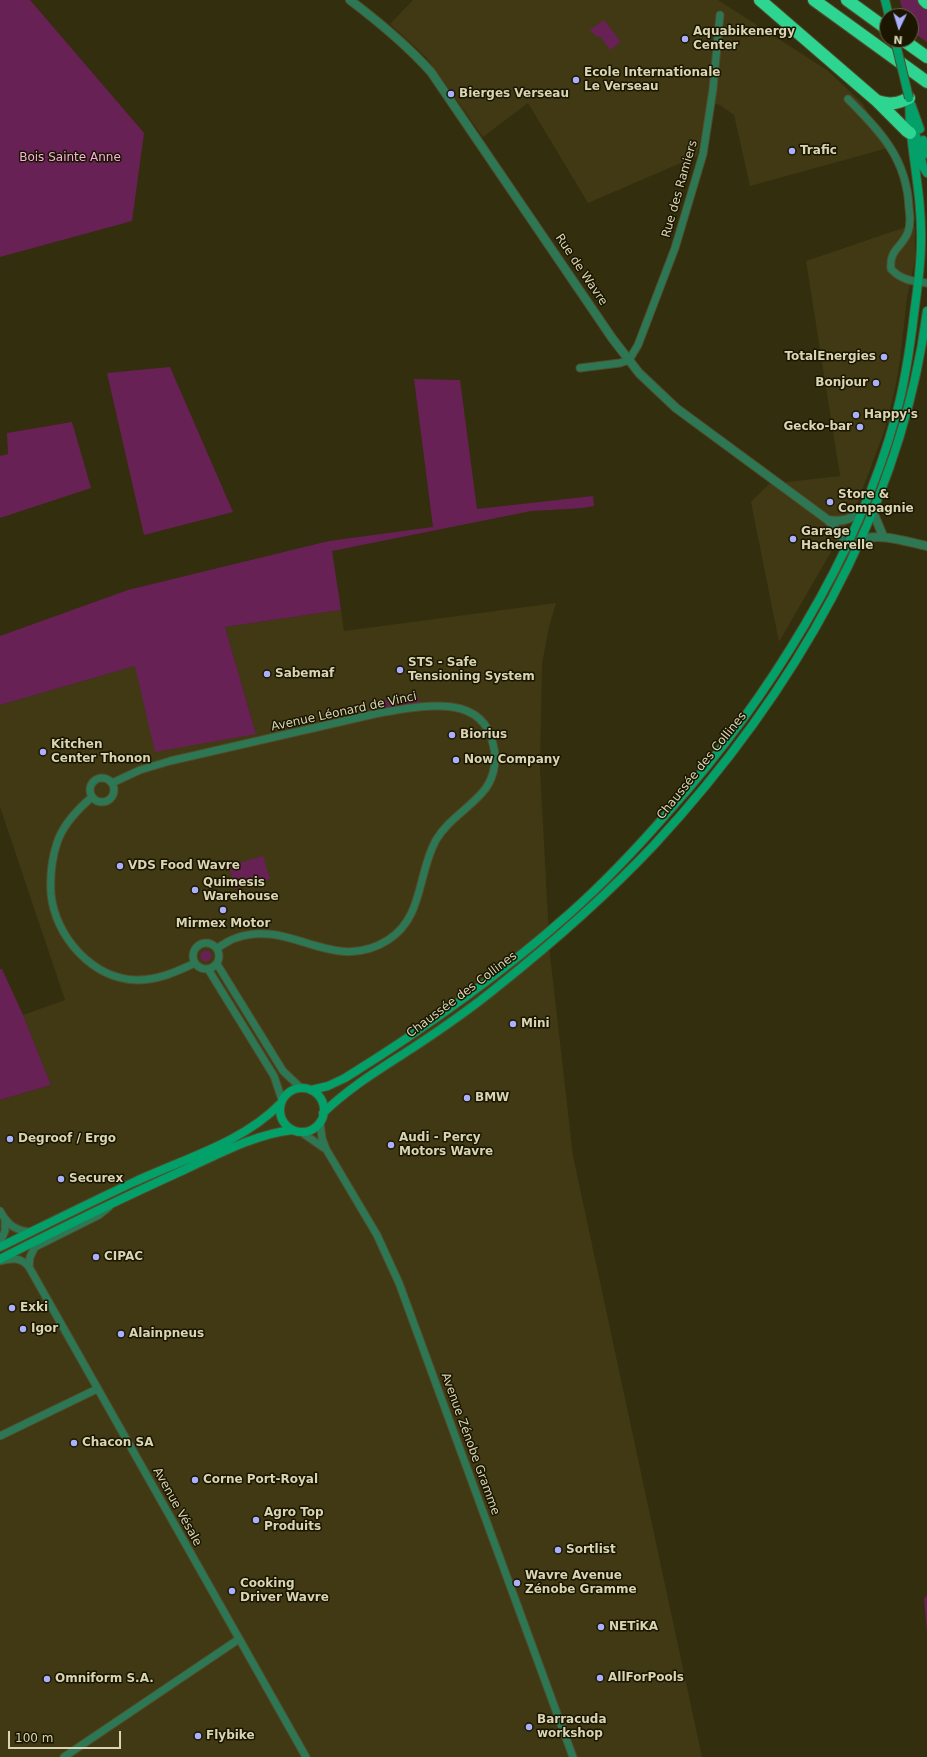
<!DOCTYPE html>
<meta charset="utf-8">
<style>
body{margin:0}
#map{position:relative;width:927px;height:1757px;overflow:hidden;background:#332e0d;font-family:"DejaVu Sans",sans-serif}
canvas{display:block}
.north{position:absolute;left:879px;top:8px;width:40px;height:40px;box-sizing:border-box;background:#1a1600;border:1px solid #666248;border-radius:50%;rotate:184deg;font-size:11px;font-weight:700;line-height:16px;text-align:center;color:#d8d4b4}
.north::after{content:'';display:block;margin:auto;width:14px;height:18px;background:#aab0fb;clip-path:polygon(50% 0,100% 100%,50% 72%,0 100%)}
.scale{position:absolute;left:8px;top:1731px;width:113px;height:18px;box-sizing:border-box;border:2px solid #d8d4b4;border-top:0;padding-left:5px;font-size:12px;line-height:14px;white-space:nowrap;color:#d8d4b4;-webkit-text-stroke:3px #1a1600;paint-order:stroke}
</style>
<div id="map">
<canvas width="927" height="1757"></canvas>
<div class="north">N</div>
<div class="scale">100 m</div>
</div>
<script>
const c = document.querySelector('canvas').getContext('2d');
c.lineJoin = 'round';
function fill(path, color) { c.fillStyle = color; c.fill(path, 'evenodd'); }
function strokePath(path, color, width, dash) { c.strokeStyle = color; c.lineWidth = width; c.lineCap = dash ? 'butt' : 'round'; c.setLineDash(dash || []); c.stroke(path); }
function label(font, color, halo, rows, align = 'center') {
  c.font = font + ' "DejaVu Sans",sans-serif'; c.lineWidth = 3; c.setLineDash([]); c.textBaseline = 'middle'; c.strokeStyle = halo; c.fillStyle = color; for (const [text, x, y, turn = 0] of rows) {
    c.save(); c.translate(x, y); c.rotate((+turn || 0) * Math.PI / 180); c.textAlign = isNaN(turn) ? turn : align; if (halo) c.strokeText(text, 0, 0); c.fillText(text, 0, 0); c.restore();
  }
}
const built = new Path2D(`
 M413 0H718L827 70 863 104 888 148 750 186 734 115 720 105 708 102 697 156 588 203 528 103 483 137 426 57 390 24Z
 M915 227V260L907 298 900 360 895 389 884 432 854 512 779 642 751 502 769 484 840 476 806 261 903 228Z
 M556 603 549 627 542 664 540 769 550 955 573 1156 702 1757H0V1100L51 1085 23 1015 65 1000 0 807V705L135 666 256 734 225 627 341 610 344 631Z`);
const green = new Path2D(`
 M0 0H30L144 133 132 221 0 257Z
 M900 0H927V42L911 31V16H904Z
 M604 20 621 42 610 50 600 36 597 37 590 30Z
 M170 367 233 512 144 535 107 373Z
 M414 379 460 380 477 509 593 496 594 506 583 508 531 511 332 551 341 610 225 627 256 734 155 752 135 666 0 705V636L128 590 329 541 433 527Z
 M72 422 91 488 0 518V456L8 454 7 433Z
 M418 696 419 703 384 708 383 707V701Z
 M263 856 270 879 235 889 229 866Z
 M200.5 956a5.5 5.5 0 1 1 11 0a5.5 5.5 0 1 1-11 0Z
 M0 969H2L23 1015 51 1085 0 1100Z
 M927 1595V1633L924 1599Z`);
const minor = new Path2D(`
 M848 99C881 132 907 159 909 208 910 215 911 224 908 232 902 248 889 249 891 269 901 280 912 281 927 283
 M580 368 620 363 629 360 638 345 675 248 703 154 713 89 720 15
 M90 790a12 12 0 1 1 24 0a12 12 0 1 1-24 0Z
 M112 783 140 770 170 761 379 713C418 707 482 691 493 744 497 758 495 775 486 788 472 807 449 818 436 840 417 874 424 917 388 940 333 975 290 918 236 938 229 940 223 945 217 948
 M92 797C78 809 63 824 57 843 52 858 50 878 51 894 55 936 92 979 137 980 158 980 176 972 195 963
 M193 956a13 13 0 1 1 26 0a13 13 0 1 1-26 0Z
 M217 964 283 1071 301 1088
 M208 969 274 1076 282 1100
 M320 1122 322 1138 326 1149 377 1235 399 1283 573 1757
 M301 1132 324 1148
 M0 1211C7 1224 15 1231 31 1232
 M0 1242 5 1231V1220
 M0 1261C12 1258 21 1257 29 1267L306 1757
 M29 1267 30 1257 35 1247 99 1215 109 1207
 M0 1436 97 1389
 M64 1757 239 1639`);
const tertiary = new Path2D(`
 M350 0C379 22 406 44 431 72L612 338 639 373 676 408 828 520 839 532 845 550
 M873 512 883 536
 M828 520C843 522 852 520 863 508
 M861 540C879 532 907 542 927 546`);
const secondary = new Path2D(`
 M885 0 889 16
 M911 104 920 129
 M913 123 923 167 927 173
 M923 140 927 154
 M280 1110a22 22 0 1 1 44 0a22 22 0 1 1-44 0Z
 M311 1090 328 1086 345 1078C424 1029 499 976 569 914 605 882 638 847 670 810 767 700 857 558 896 415 905 382 910 348 914 314 917 291 921 266 921 242 922 205 915 171 911 134 909 122 910 110 909 98
 M323 1113C350 1087 380 1069 411 1049 440 1030 469 1010 496 988 551 944 606 896 654 845 790 698 901 512 927 311
 M0 1247C45 1225 89 1203 134 1182 183 1159 242 1143 280 1104
 M0 1259C61 1228 122 1198 184 1170 219 1154 255 1134 293 1130`);
const motorway = new Path2D(`
 M760 0 877 101 907 131 910 133
 M814 0 927 82
 M847 0 887 29
 M924 0 927 3
 M903 40 927 57
 M877 101C889 105 897 104 909 98`);
const secondaryBridge = new Path2D(`
 M895 40 909 98`);
const markers = [
 [685,39,4,"#aab0fb"],
 [576,80,4,"#aab0fb"],
 [451,94,4,"#aab0fb"],
 [792,151,4,"#aab0fb"],
 [884,357,4,"#aab0fb"],
 [876,383,4,"#aab0fb"],
 [856,415,4,"#aab0fb"],
 [860,427,4,"#aab0fb"],
 [830,502,4,"#aab0fb"],
 [793,539,4,"#aab0fb"],
 [400,670,4,"#aab0fb"],
 [267,674,4,"#aab0fb"],
 [452,735,4,"#aab0fb"],
 [43,752,4,"#aab0fb"],
 [456,760,4,"#aab0fb"],
 [120,866,4,"#aab0fb"],
 [195,890,4,"#aab0fb"],
 [223,910,4,"#aab0fb"],
 [513,1024,4,"#aab0fb"],
 [467,1098,4,"#aab0fb"],
 [10,1139,4,"#aab0fb"],
 [391,1145,4,"#aab0fb"],
 [61,1179,4,"#aab0fb"],
 [96,1257,4,"#aab0fb"],
 [12,1308,4,"#aab0fb"],
 [23,1329,4,"#aab0fb"],
 [121,1334,4,"#aab0fb"],
 [74,1443,4,"#aab0fb"],
 [195,1480,4,"#aab0fb"],
 [256,1520,4,"#aab0fb"],
 [558,1550,4,"#aab0fb"],
 [517,1583,4,"#aab0fb"],
 [232,1591,4,"#aab0fb"],
 [601,1627,4,"#aab0fb"],
 [600,1678,4,"#aab0fb"],
 [47,1679,4,"#aab0fb"],
 [529,1727,4,"#aab0fb"],
 [198,1736,4,"#aab0fb"]
];
const poiNames = [
 ["Aquabikenergy",693,32],
 ["Center",693,46],
 ["Ecole Internationale",584,73],
 ["Le Verseau",584,87],
 ["Bierges Verseau",459,94],
 ["Trafic",800,151],
 ["TotalEnergies",876,357,"right"],
 ["Bonjour",868,383,"right"],
 ["Happy's",864,415],
 ["Gecko-bar",852,427,"right"],
 ["Store &",838,495],
 ["Compagnie",838,509],
 ["Garage",801,532],
 ["Hacherelle",801,546],
 ["STS - Safe",408,663],
 ["Tensioning System",408,677],
 ["Sabemaf",275,674],
 ["Biorius",460,735],
 ["Kitchen",51,745],
 ["Center Thonon",51,759],
 ["Now Company",464,760],
 ["VDS Food Wavre",128,866],
 ["Quimesis",203,883],
 ["Warehouse",203,897],
 ["Mirmex Motor",223,924,"center"],
 ["Mini",521,1024],
 ["BMW",475,1098],
 ["Audi - Percy",399,1138],
 ["Motors Wavre",399,1152],
 ["Degroof / Ergo",18,1139],
 ["Securex",69,1179],
 ["CIPAC",104,1257],
 ["Exki",20,1308],
 ["Igor",31,1329],
 ["Alainpneus",129,1334],
 ["Chacon SA",82,1443],
 ["Corne Port-Royal",203,1480],
 ["Agro Top",264,1513],
 ["Produits",264,1527],
 ["Sortlist",566,1550],
 ["Wavre Avenue",525,1576],
 ["Zénobe Gramme",525,1590],
 ["Cooking",240,1584],
 ["Driver Wavre",240,1598],
 ["NETiKA",609,1627],
 ["AllForPools",608,1678],
 ["Omniform S.A.",55,1679],
 ["Barracuda",537,1720],
 ["workshop",537,1734],
 ["Flybike",206,1736]
];
const parkNames = [
 ["Bois Sainte Anne",70,158]
];
const streetNames = [
 ["Rue des Ramiers",680,189,-74],
 ["Rue de Wavre",581,270,56],
 ["Avenue Léonard de Vinci",344,712,-12],
 ["Chaussée des Collines",702,766,-51],
 ["Chaussée des Collines",462,995,-37],
 ["Avenue Zénobe Gramme",470,1444,70],
 ["Avenue Vésale",177,1507,61]
];
fill(built, '#403914');
fill(green, '#682155');
strokePath(minor, '#514c2b', 9);
strokePath(tertiary, '#514c2b', 10);
strokePath(secondary, '#514c2b', 10);
strokePath(motorway, '#514c2b', 14);
strokePath(minor, '#2d7754', 7);
strokePath(tertiary, '#2d7754', 8);
strokePath(secondary, '#04a069', 8);
strokePath(motorway, '#2dd591', 12);
strokePath(secondaryBridge, '#514c2b', 10, []);
strokePath(secondaryBridge, '#04a069', 8);
for (const [x, y, r, color] of markers) { const dot = new Path2D(); dot.arc(x, y, r, 0, 2 * Math.PI); c.fillStyle = color; c.fill(dot); strokePath(dot, '#1a1600', 1.5); }
label('bold 12px', '#d8d4b4', '#1a1600', poiNames, 'left');
label('12px', '#f9b0e0', '#1a1600', parkNames);
label('12px', '#d8d4b4', '#1a1600', streetNames);
</script>
